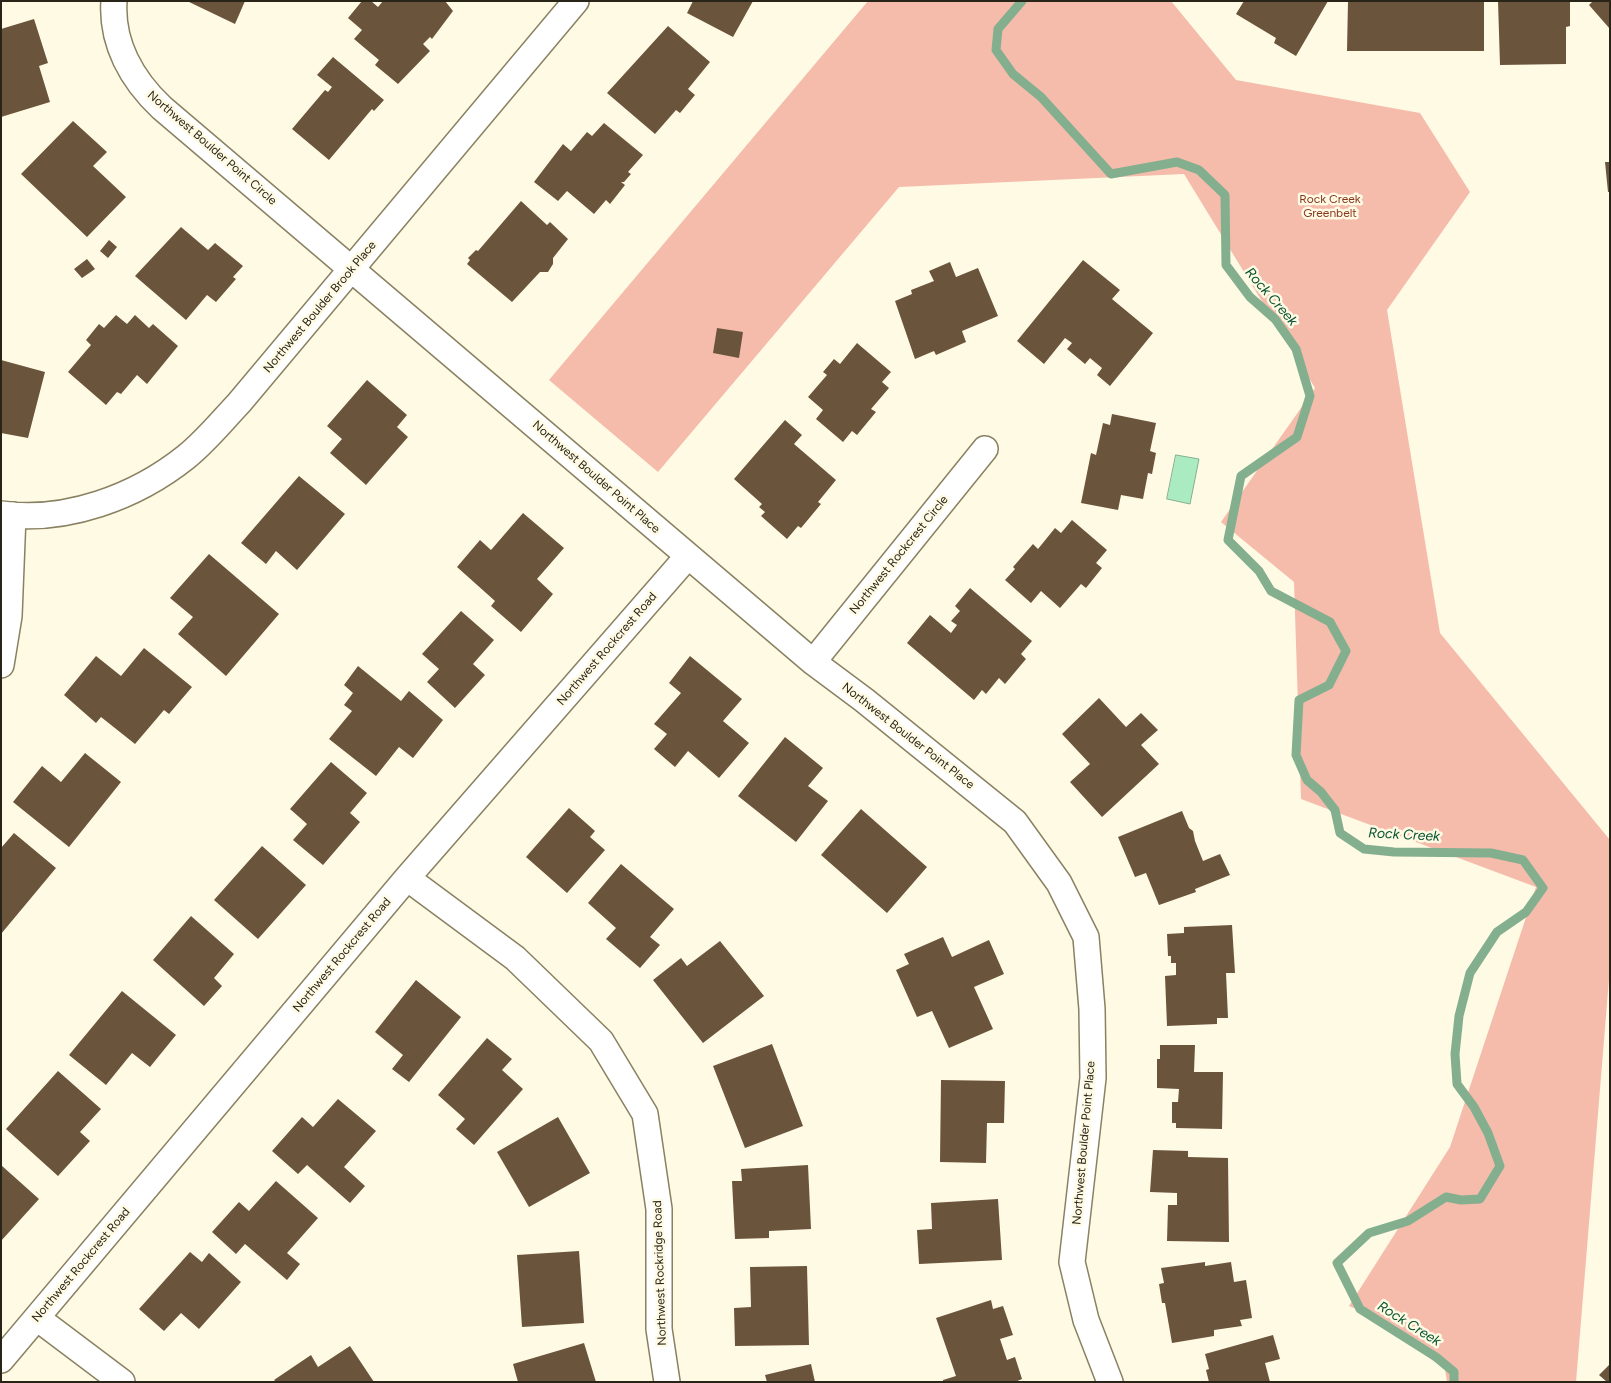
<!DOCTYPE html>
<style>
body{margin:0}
#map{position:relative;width:1611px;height:1383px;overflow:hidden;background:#fffae4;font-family:Figtree,sans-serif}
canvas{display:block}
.frame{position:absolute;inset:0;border:2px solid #282417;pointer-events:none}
</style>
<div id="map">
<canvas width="1611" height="1383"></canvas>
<div class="frame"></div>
</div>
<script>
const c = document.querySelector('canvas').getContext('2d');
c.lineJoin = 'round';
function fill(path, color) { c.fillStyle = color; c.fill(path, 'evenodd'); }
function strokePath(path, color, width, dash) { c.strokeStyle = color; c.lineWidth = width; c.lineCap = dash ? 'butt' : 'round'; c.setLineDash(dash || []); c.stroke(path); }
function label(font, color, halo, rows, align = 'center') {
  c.font = font + ' Figtree,sans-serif'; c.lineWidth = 5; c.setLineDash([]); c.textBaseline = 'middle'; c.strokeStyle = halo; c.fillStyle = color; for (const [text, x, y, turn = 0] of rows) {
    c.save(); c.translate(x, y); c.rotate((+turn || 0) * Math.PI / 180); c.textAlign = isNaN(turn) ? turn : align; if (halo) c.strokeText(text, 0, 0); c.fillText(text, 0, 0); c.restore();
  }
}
const green = new Path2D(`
 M868 1H1171L1236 80 1420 113 1470 192 1387 310 1440 633 1610 840V967L1576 1382H1447L1445 1369 1366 1313 1349 1306 1450 1147 1536 887 1301 799 1294 582 1221 522 1315 388 1184 174 899 187 658 472 549 380Z`);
const water = new Path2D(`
 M1176 455 1199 459 1190 504 1167 499Z`);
const stream = new Path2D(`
 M1022 1 998 29 996 50 1013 74 1041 97 1111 174 1177 162 1199 170 1225 195 1226 265 1250 297 1275 319 1296 349 1310 396 1297 437 1241 476 1228 540 1259 571 1271 591 1330 622 1346 651 1329 685 1299 700 1296 755 1307 780 1321 792 1335 810 1340 833 1364 849 1394 852 1491 853 1523 860 1543 888 1526 912 1497 932 1470 973 1459 1016 1455 1054 1457 1084 1474 1107 1488 1133 1500 1166 1480 1199 1461 1200 1446 1197 1408 1221 1369 1233 1337 1263 1360 1309 1436 1357 1454 1372V1382`);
const building = new Path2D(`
 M187 1H245L235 24Z
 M362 1H371L378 7 383 1H445L453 11 432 39 430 37 423 44 430 51 398 84 375 65 379 60 354 39 362 30 348 18Z
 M693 1H753L733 37 687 13Z
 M1244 1H1328L1296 56 1274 43 1276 38 1236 14Z
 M1348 1H1484V51H1347Z
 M1498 1H1570V26L1566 27V64L1500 65Z
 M1593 1H1610V29L1589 5Z
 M34 19 48 63 39 66 50 102 1 117V29Z
 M668 26 710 62 688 89 695 95 680 113 676 110 655 134 607 93Z
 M333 57 384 100 374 111 372 109 329 160 292 129 325 90 328 92 332 87 317 75Z
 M73 121 107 152 93 166 126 197 87 237 21 174Z
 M604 123 643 155 628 172 631 174 624 182H621L625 185 610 204 606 200 594 214 567 191 558 201 534 182 563 144 571 151 587 132 592 136Z
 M1605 162H1610V192H1608Z
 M521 201 547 225 550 222 568 239 553 258V264L548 272H540L512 302 467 264 470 260 468 258 476 250 478 251Z
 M181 227 208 250 215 243 243 266 233 277 236 279 216 302 207 295 186 320 135 276Z
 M109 240 117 247 108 258 100 251Z
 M87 259 95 269 82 278 74 269Z
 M1083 260 1120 290 1112 299 1153 333 1110 386 1097 375 1102 368 1090 358 1085 364 1067 349 1072 343 1065 338 1044 364 1017 341Z
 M950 262 956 277 978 268 998 316 962 331 966 342 936 355 934 351 915 359 895 301 912 294 911 290 934 281 929 271Z
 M116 315 127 324 135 315 149 328 153 324 178 346 147 384 137 375 121 394 117 392 106 405 68 372 91 345 86 340 99 324 104 328Z
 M717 328 743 332 739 358 713 353Z
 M857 343 891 372 882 382 889 388 871 409 876 412 857 435 852 431 843 442 816 419 823 410 808 397 827 375 823 372 834 359 840 364Z
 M1 360 45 372 28 438 1 433Z
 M367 380 407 415 397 427 408 437 366 485 330 453 342 439 327 426Z
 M1112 414 1156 423 1150 451 1156 453 1152 474 1148 473 1143 499 1121 495 1118 510 1081 503 1091 453 1096 455 1103 423 1110 425Z
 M785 420 802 435 794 444 836 480 818 502 821 504 801 528 798 526 787 539 761 516 765 512 759 507 762 504 734 479Z
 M299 476 345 514 297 570 276 551 266 564 241 543Z
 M523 513 564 548 537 579 553 594 521 632 491 606 495 601 457 567 480 540 491 550Z
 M1072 520 1107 550 1096 563 1102 568 1086 588 1081 584 1060 608 1041 591 1031 603 1005 580 1015 569 1013 567 1033 544 1038 549 1055 528 1061 533Z
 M209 554 279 614 226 676 178 634 193 617 170 598Z
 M970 588 1032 641 1021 654 1026 659 1005 684 999 678 986 694 982 690 974 700 907 643 930 615 951 633 957 625 951 621 960 611 955 606Z
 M461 611 494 640 473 664 485 675 455 708 427 682 439 669 422 654Z
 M144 648 192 687 169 714 164 710 135 744 101 717 96 723 64 695 96 656 121 676Z
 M690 656 742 699 723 721 749 743 719 778 688 751 675 767 654 749 667 734 654 724 681 693 669 683Z
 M358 666 401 701 409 691 443 720 413 758 399 747 376 776 329 739 352 711 344 705 353 693 344 685Z
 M1099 698 1126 727 1141 713 1158 730 1141 745 1159 764 1102 817 1070 782 1090 764 1062 734Z
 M785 737 823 768 808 786 828 801 796 842 738 796Z
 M85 753 121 782 69 847 13 802 42 766 61 782Z
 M331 762 367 793 350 813 360 822 323 865 293 840 307 824 290 809Z
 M569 808 595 831 590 837 605 850 567 893 526 857Z
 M861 809 927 867 887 913 821 855Z
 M1182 811 1189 828 1193 831 1195 841 1203 861 1220 854 1230 875 1195 889 1196 892 1159 905 1146 873 1135 877 1118 837Z
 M14 833 56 868 1 934V848Z
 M262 846 306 885 258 939 214 900Z
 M621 864 674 909 650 937 660 945 640 968 606 939 616 928 588 903Z
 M191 916 234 954 214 978 222 986 204 1006 153 960Z
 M1232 925 1235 973H1226L1228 1018H1217V1024L1167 1026 1165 976 1176 975V963H1171V956H1168L1167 934 1184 933V927Z
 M943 937 952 957 989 940 1004 974 974 987 993 1029 949 1048 932 1011 917 1017 896 970 909 964 904 954Z
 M720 941 764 996 703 1043 653 980 681 958 687 966Z
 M416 980 461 1017 409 1082 392 1069 403 1055 375 1032Z
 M122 991 176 1035 150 1067 132 1053 106 1085 69 1055Z
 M487 1038 512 1059 502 1070 523 1089 474 1145 456 1129 465 1119 438 1095Z
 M772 1044 803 1126 745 1148 713 1066Z
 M1160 1045H1195L1194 1072H1223L1222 1129 1176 1128V1123H1172V1102H1178L1179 1089 1157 1088V1059H1160Z
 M58 1071 101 1109 80 1132 90 1141 58 1176 6 1129Z
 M941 1080 1005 1081 1004 1123H987L986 1163 940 1162Z
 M338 1099 376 1131 344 1167 365 1186 350 1203 307 1165 298 1174 272 1151 302 1117 313 1127Z
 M558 1117 590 1173 529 1207 497 1152Z
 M1153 1150 1188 1151V1157L1228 1158 1229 1242 1167 1241 1168 1205H1177V1193L1150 1192Z
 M1 1165 39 1199 1 1241Z
 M808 1165 811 1229 769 1231V1238L735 1239 732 1181H742L741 1169Z
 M276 1181 318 1218 287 1253 300 1264 287 1280 245 1244 236 1254 212 1232 239 1202 249 1211Z
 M998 1199 1002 1260 919 1264 917 1230 932 1229 931 1203Z
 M579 1251 584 1323 522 1327 517 1255Z
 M190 1252 202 1262 209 1253 241 1282 199 1329 181 1313 164 1331 139 1309Z
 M1205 1262V1266L1231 1262 1234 1282 1246 1280 1252 1318 1240 1320 1242 1326 1214 1330V1336L1172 1343 1165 1303H1162L1159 1284 1164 1283 1161 1268Z
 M807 1266 809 1345 735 1346 734 1308 751 1307 750 1267Z
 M991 1300 993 1309 1003 1306 1013 1335 1000 1339 1007 1360 1015 1357 1022 1379 1015 1382H943V1380L956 1376 936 1318Z
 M1273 1335 1280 1359 1265 1363 1270 1382H1209L1206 1370 1209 1369 1205 1354Z
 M584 1343 596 1382H518L513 1364Z
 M350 1346 374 1382H276L274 1380 311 1355 318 1367Z
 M811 1364 815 1382H767L765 1375Z
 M1610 1364V1382H1607L1599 1375Z`);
const minor = new Path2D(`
 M114 1C111 43 132 80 162 108L813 662 864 700 1015 822 1059 883 1086 937 1092 1009 1093 1078 1072 1262 1086 1320 1110 1382
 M1 514C66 523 136 497 186 457 205 442 222 421 239 403L576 1
 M813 662 985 449
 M1 665 9 616 13 515
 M407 878 515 958 601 1041 645 1114 659 1209V1329L667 1382
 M37 1318 122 1382
 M1 1360 407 878 688 556`);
const streetNames = [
 ["Northwest Boulder Point Circle",212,148,41],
 ["Northwest Boulder Brook Place",320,307,-50],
 ["Northwest Boulder Point Place",596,477,41],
 ["Northwest Rockcrest Circle",899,555,-51],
 ["Northwest Rockcrest Road",607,649,-49],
 ["Northwest Boulder Point Place",908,736,38],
 ["Northwest Rockcrest Road",342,955,-50],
 ["Northwest Boulder Point Place",1084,1143,-85],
 ["Northwest Rockcrest Road",81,1265,-50],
 ["Northwest Rockridge Road",660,1273,-92]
];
const parkNames = [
 ["Rock Creek",1330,199],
 ["Greenbelt",1330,213]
];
const waterNames = [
 ["Rock Creek",1271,297,49],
 ["Rock Creek",1404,835,3],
 ["Rock Creek",1409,1324,32]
];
fill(green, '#f5bcac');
fill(water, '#abebc2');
strokePath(water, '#84af8f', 1);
strokePath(stream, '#84af8f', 9);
fill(building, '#6b543c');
strokePath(minor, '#898161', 28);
strokePath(minor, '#fff', 25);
label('12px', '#282417', '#fffae4', streetNames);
label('12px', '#86361f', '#fffae4', parkNames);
label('italic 14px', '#055330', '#fffae4', waterNames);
</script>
